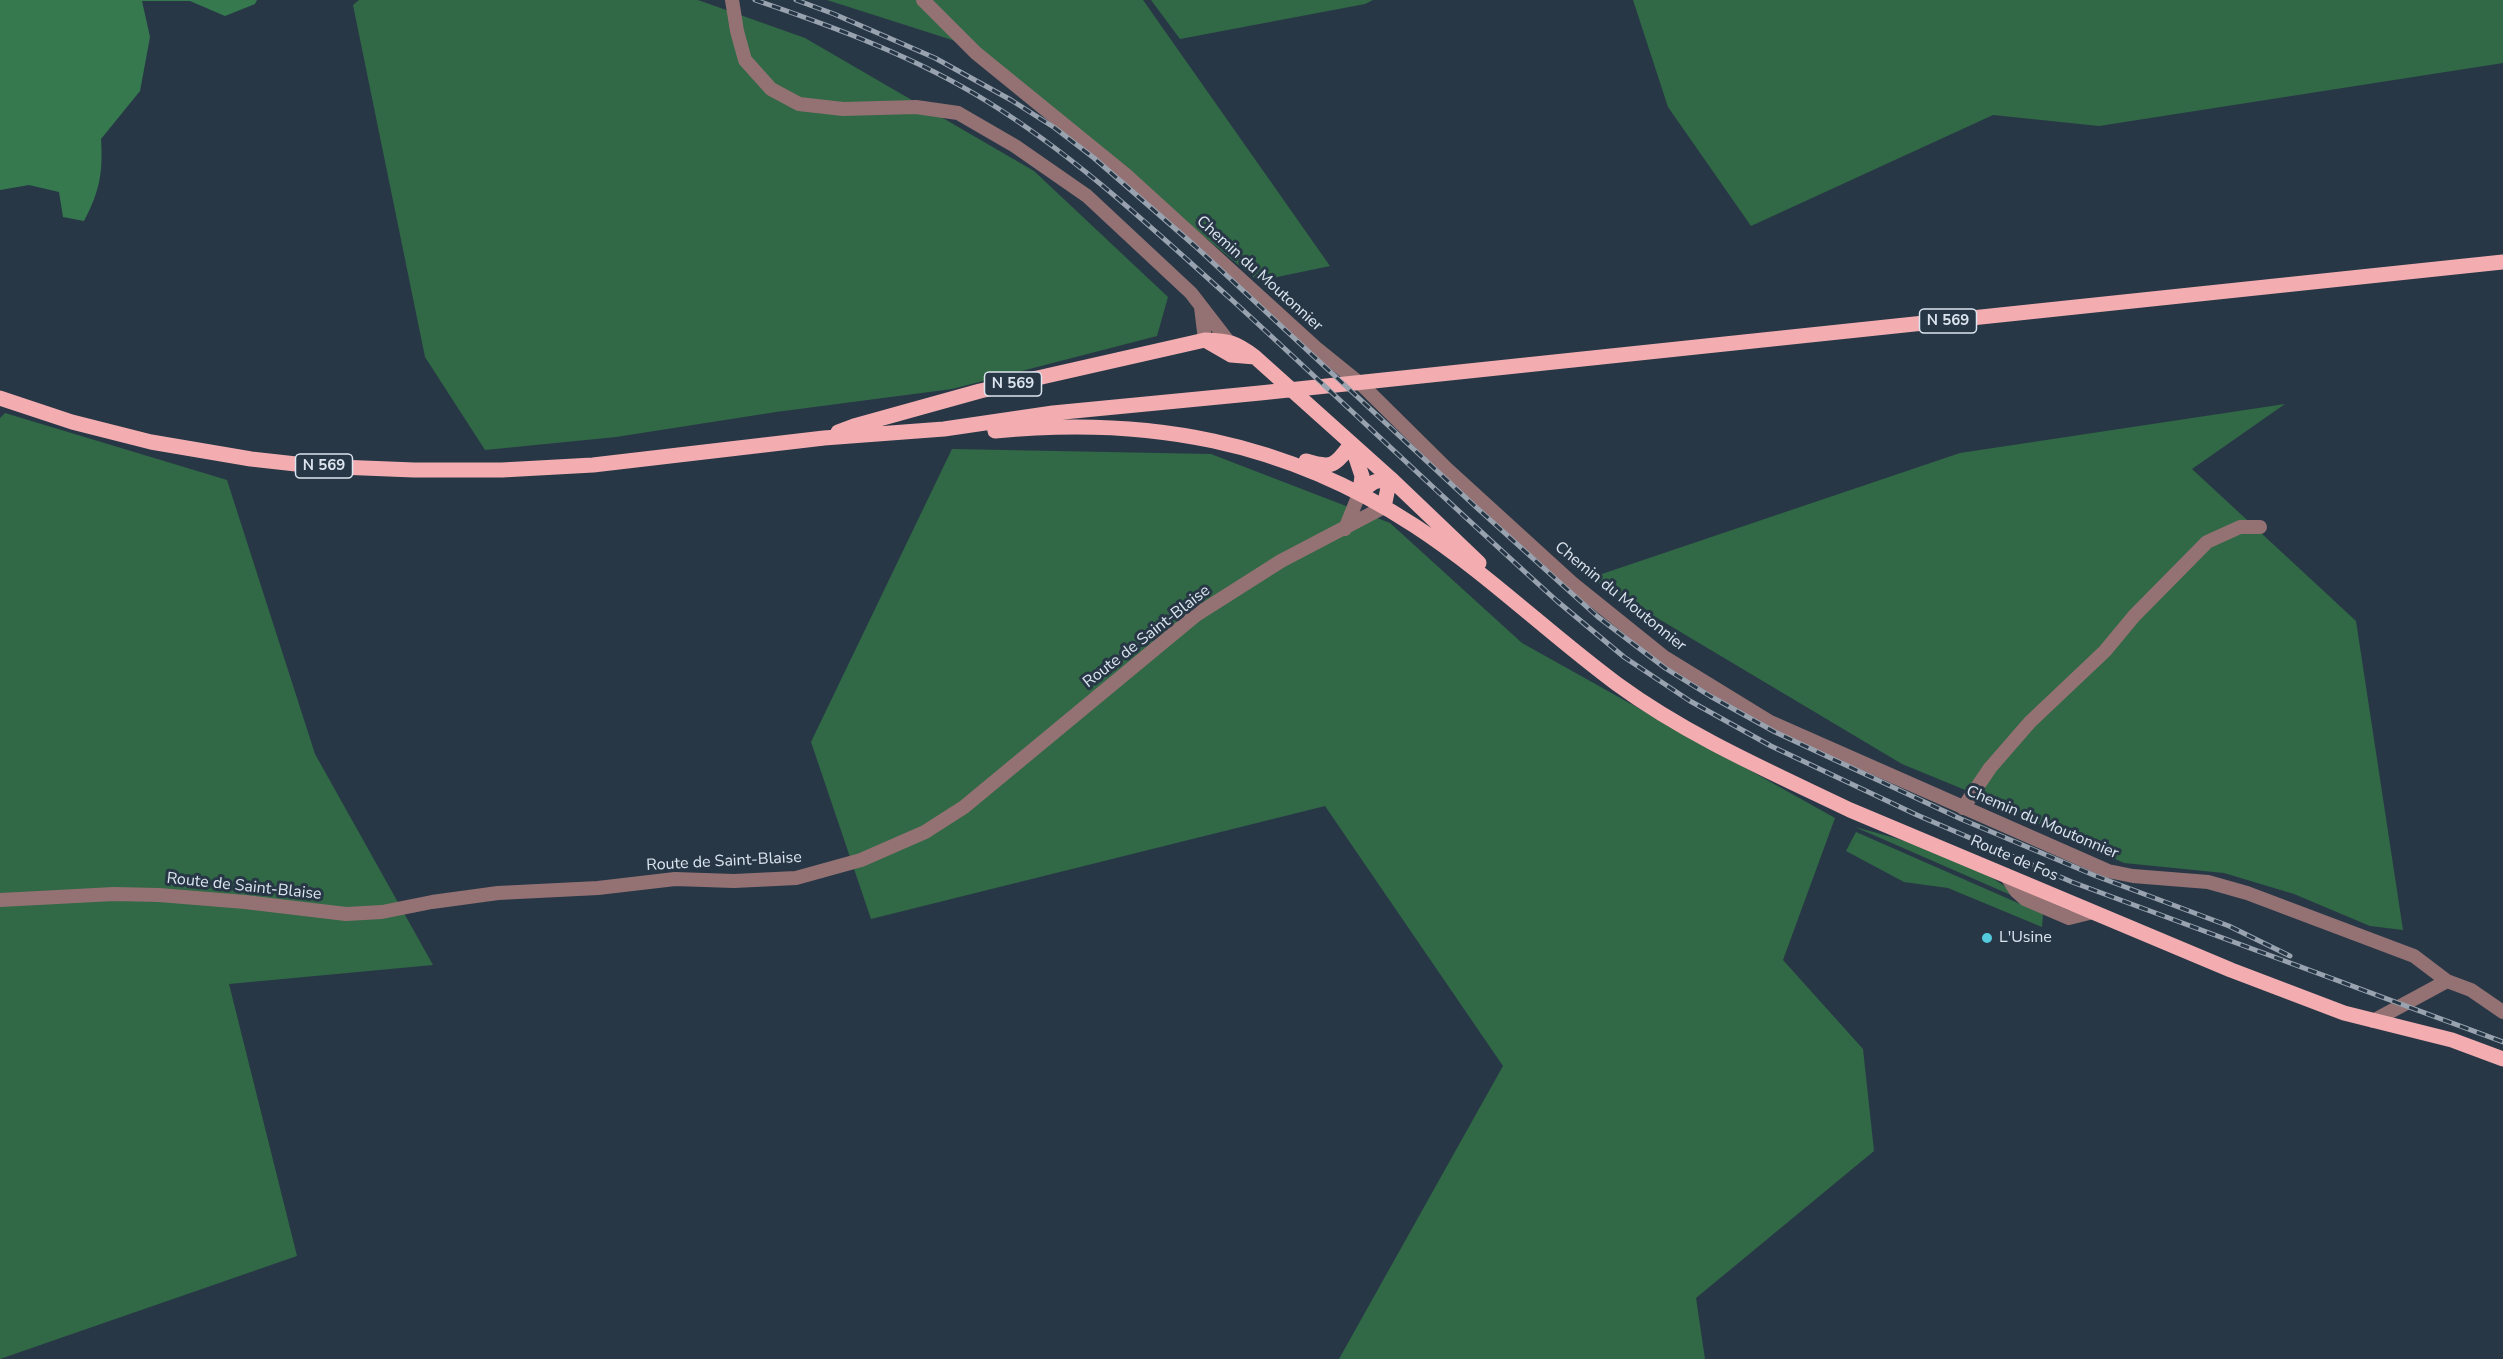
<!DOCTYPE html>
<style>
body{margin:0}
canvas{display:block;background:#273746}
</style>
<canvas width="2503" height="1359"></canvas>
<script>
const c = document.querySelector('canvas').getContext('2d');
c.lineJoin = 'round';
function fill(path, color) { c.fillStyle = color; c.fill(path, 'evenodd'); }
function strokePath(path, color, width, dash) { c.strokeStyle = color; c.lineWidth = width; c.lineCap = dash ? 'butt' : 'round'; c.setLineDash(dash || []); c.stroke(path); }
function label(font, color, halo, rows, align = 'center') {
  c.font = font + ' "Nunito Sans",sans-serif'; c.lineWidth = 6; c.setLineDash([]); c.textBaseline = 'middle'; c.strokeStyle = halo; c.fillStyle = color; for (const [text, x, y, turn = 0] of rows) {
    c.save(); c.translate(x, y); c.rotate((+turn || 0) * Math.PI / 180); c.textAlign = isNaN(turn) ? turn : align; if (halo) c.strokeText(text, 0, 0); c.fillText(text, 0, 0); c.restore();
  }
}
const green = new Path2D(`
 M359 0H698L805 38 1034 171 1168 297 1157 336 952 389 776 412 616 437 485 450 425 357 353 5Z
 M827 0H1143L1330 266 1258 281 974 47Z
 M1151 0H1373L1365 4 1180 39Z
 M1633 0H2503V63L2099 126 1993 115 1751 226 1668 107Z
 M2285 404 2192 469 2356 621 2403 930 2370 926 2294 894 2224 873 2124 863 1970 792 1902 764 1590 578 1960 453Z
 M5 413 227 480 315 754 433 965 229 984 297 1256 0 1359V418Z
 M952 449 1211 454 1390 523 1522 643 1835 818 1783 960 1863 1049 1874 1151 1696 1298 1705 1359H1339L1503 1066 1325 806 871 919 811 742Z
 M1855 827C1907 841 1981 861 2020 899Z
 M1856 832 2043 914 2042 927 1948 888 1904 882 1846 851Z`);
const forest = new Path2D(`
 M0 0H257L255 4 225 16 190 1H142L150 37 140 91 101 139C103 172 100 191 84 221L63 217 59 192 29 185 0 190Z`);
const minor = new Path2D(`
 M732 0 737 31 745 60 771 89 799 104 843 109 916 107 958 113 1015 146 1087 196 1191 293 1228 341
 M923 0 976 53 1126 175 1316 348 1363 386 1448 470 1572 583 1664 657 1770 722 2108 871 2133 876 2208 882 2247 893 2414 956 2447 981 2471 990 2503 1012
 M1201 307 1205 340
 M1345 529 1360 492
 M1963 808 1990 768 2030 722 2105 651 2134 616 2207 542 2240 527H2260
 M2006 875 2016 891 2025 899 2069 918 2093 912
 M0 900 114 894 159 895 245 902 346 914 382 912 432 902 498 893 598 888 675 879 734 881 796 878 861 860 925 832 964 807 1196 615 1281 561 1384 507
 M2373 1021 2447 981`);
const major = new Path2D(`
 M1255 357 1231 355 1205 340C1229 341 1235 342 1255 357L1390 478 1479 563
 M0 398 72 422 151 442 251 459 314 466 414 470H502L593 465 824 438 944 429 1053 413 1260 393 2503 262
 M995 431C1148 416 1285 441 1415 526 1487 573 1548 633 1617 684 1688 736 1771 772 1850 810L2231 970 2344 1013 2452 1040 2503 1059
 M838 432 854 426 980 391 1205 340
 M1353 449 1362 476 1360 492
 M1306 461C1332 469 1335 466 1351 444
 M1360 492 1374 482 1390 478 1384 507`);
const rail = new Path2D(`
 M755 0C834 27 916 57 988 102 1077 157 1154 230 1232 300 1341 400 1447 502 1557 601L1624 657 1690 701 1771 746 1917 815 2072 882 2503 1042
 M796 0 834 14 935 58 1011 100 1055 128 1094 158 1195 246 1477 508 1598 617 1665 668 1710 696 1775 732 1961 819 2096 876 2229 926 2290 956`);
const markers = [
 [1987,938,6,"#54cadd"]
];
const shields = [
 [1948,321,57],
 [1013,384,57],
 [324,466,57]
];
const shieldNames = [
 ["N 569",1948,321],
 ["N 569",1013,384],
 ["N 569",324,466]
];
const streetNames = [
 ["Chemin du Moutonnier",1259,274,42],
 ["Chemin du Moutonnier",1620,597,39],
 ["Route de Saint-Blaise",1147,637,-38],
 ["Chemin du Moutonnier",2042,823,23],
 ["Route de Fos",2014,859,23],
 ["Route de Saint-Blaise",724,862,-3],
 ["Route de Saint-Blaise",244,887,6]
];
const poiNames = [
 ["L'Usine",1999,938]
];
fill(green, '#316845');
fill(forest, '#36794f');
strokePath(minor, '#947273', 14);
strokePath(major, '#f3adb0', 15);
strokePath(rail, '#98a3af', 5);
strokePath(rail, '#273746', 3, [9]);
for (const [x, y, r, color] of markers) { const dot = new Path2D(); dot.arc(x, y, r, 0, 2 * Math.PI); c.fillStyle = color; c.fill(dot); strokePath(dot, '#273746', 2); }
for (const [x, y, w] of shields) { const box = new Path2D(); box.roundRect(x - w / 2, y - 12, w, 24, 4.5); c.fillStyle = '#273746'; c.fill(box); strokePath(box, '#dce5ef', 1.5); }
label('bold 15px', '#dce5ef', null, shieldNames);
label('16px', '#dce5ef', '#273746', streetNames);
label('16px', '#dce5ef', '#273746', poiNames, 'left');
</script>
